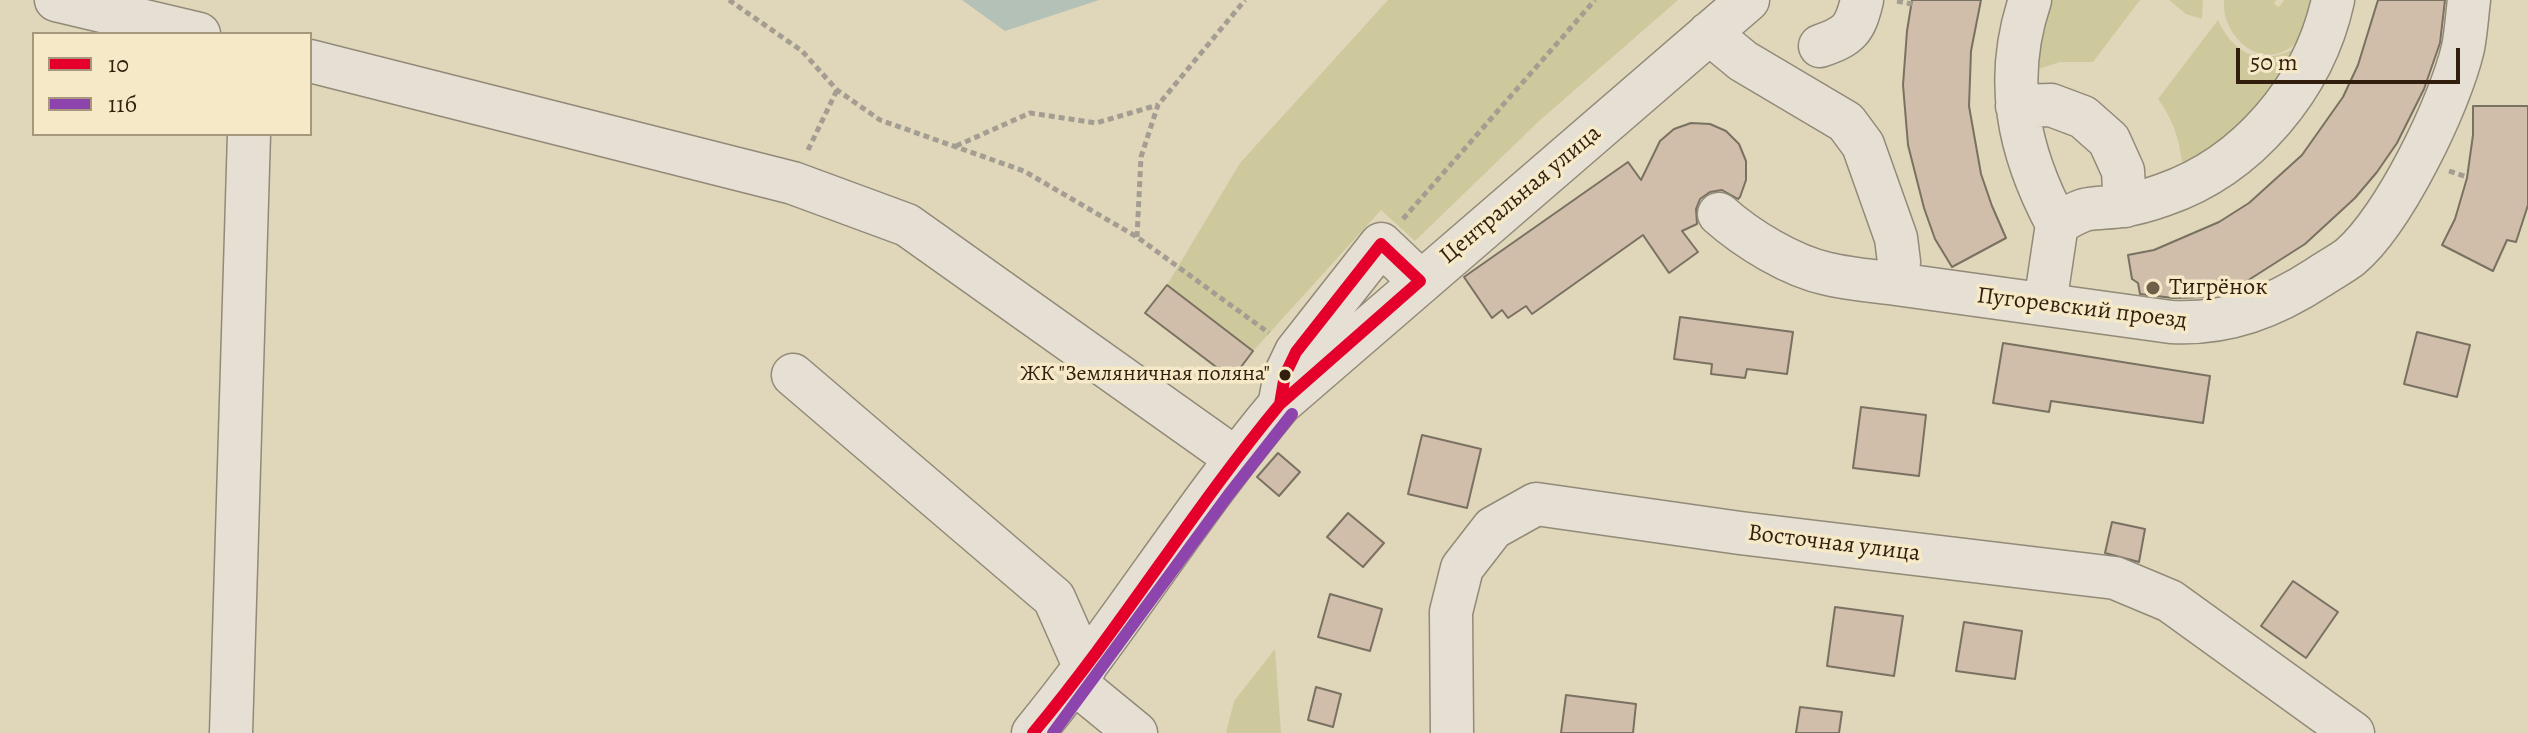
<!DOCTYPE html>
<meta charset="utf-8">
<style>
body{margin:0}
#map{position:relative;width:2528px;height:733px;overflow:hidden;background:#e0d6ba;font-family:Alegreya,serif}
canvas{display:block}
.legend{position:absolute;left:32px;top:32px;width:280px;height:104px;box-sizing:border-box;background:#f5e9c8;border:2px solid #a7987d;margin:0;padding:10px 14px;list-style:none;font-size:24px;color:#311e0d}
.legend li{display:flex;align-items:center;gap:16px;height:40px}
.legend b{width:40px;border:2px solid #a7987d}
.scale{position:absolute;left:2236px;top:48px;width:224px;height:36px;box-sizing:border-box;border:4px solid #311e0d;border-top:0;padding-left:10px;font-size:24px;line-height:28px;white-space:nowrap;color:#311e0d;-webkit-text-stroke:6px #f5e9c8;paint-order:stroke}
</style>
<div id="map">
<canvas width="2528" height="733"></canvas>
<ul class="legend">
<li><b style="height:10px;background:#e4002b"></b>10</li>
<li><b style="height:10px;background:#8e44ad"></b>11б</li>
</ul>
<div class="scale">50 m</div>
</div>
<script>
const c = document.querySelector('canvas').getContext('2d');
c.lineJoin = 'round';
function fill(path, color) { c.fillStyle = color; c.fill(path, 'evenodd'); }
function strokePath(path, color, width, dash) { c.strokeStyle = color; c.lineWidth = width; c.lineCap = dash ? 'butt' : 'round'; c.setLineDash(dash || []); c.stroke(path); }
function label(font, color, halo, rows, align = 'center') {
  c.font = font + ' Alegreya,serif'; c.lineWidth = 7; c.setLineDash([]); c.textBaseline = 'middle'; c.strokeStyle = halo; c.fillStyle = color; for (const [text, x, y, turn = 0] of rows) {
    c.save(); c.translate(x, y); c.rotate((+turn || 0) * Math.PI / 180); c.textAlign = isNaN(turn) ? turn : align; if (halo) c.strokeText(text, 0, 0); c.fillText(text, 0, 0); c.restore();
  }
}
const green = new Path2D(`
 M1388 0H1678L1538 122 1415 241 1381 210 1253 351 1167 285 1240 163Z
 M2047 0H2140L2093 62H2060L2035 70Z
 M2169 0H2203L2202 19 2186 14Z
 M2224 0H2276L2274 4 2279 7 2284 0H2318C2312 13 2305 35 2295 44 2262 73 2221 37 2224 0Z
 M2218 20C2235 58 2265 67 2301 45L2273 95 2209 152 2182 163C2179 138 2173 119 2158 99Z
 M1275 649 1281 733H1226L1234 701Z`);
const water = new Path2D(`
 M962 0H1099L1005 31Z`);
const building = new Path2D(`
 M1912 0H1981L1971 51 1969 106 1981 174 1992 206 2006 238 1952 267 1935 239 1924 208 1908 145 1903 85 1907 31Z
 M2378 0H2445L2440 43 2424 89 2397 143 2377 172 2355 198 2305 244 2247 281 2208 297 2173 298 2140 294 2138 283 2132 279 2128 255 2154 250 2219 222 2249 203 2302 155 2343 97 2358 65Z
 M2473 106H2528V205L2516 242 2507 240 2493 271 2442 245 2455 219 2467 178 2473 135Z
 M1691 123 1710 124 1726 131 1739 144 1746 161V180L1740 197 1738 199 1722 190 1710 192 1700 199 1696 209 1697 224 1682 231 1698 252 1669 273 1643 235 1532 314 1526 306 1508 318 1502 310 1492 318 1464 277 1628 162 1641 180 1660 141 1674 129Z
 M1167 285 1253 351 1232 379 1145 313Z
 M1680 317 1793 332 1787 374 1747 369 1745 378 1711 374 1712 364 1674 359Z
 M2417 332 2470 345 2457 397 2404 384Z
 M2003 343 2210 376 2203 423 2051 401 2049 412 1993 403Z
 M1861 407 1926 415 1919 476 1853 468Z
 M1422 435 1481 449 1467 508 1408 494Z
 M1278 453 1300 472 1279 496 1257 477Z
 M1348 513 1384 543 1363 567 1327 537Z
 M2112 522 2145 529 2139 562 2105 553Z
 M2293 581 2338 612 2306 658 2261 626Z
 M1330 594 1382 609 1370 651 1318 637Z
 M1835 607 1903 616 1894 676 1827 666Z
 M1964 622 2022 631 2015 679 1956 671Z
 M1316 687 1341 694 1333 727 1308 720Z
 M1566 695 1636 704 1633 733H1561Z
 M1800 707 1842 712 1839 733H1796Z`);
const path = new Path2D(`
 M729 0 802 51 837 90 880 120 1024 171 1137 237 1269 333
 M1897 1 1912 4
 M956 146 1030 113 1096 123 1158 105
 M808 150 837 90
 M2449 171 2467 177
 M1403 219 1595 0
 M1137 237 1141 157 1158 105 1245 0`);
const minor = new Path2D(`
 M56 0 199 34
 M2030 0C2003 80 2018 151 2057 224 2065 219 2075 213 2084 210 2096 207 2109 208 2121 206 2135 204 2149 200 2163 195 2248 166 2314 87 2333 0
 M1709 33 1743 61 1846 122 1863 145 1896 238 1899 262 1896 284 2171 322C2227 325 2273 307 2319 277 2329 270 2341 264 2350 257 2394 220 2450 104 2463 48 2466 33 2467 16 2469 0
 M1820 46C1849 36 1855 30 1862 0
 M310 61 793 183 907 225 1235 458
 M2017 106 2051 105 2083 117 2109 140 2123 171 2125 206
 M1719 214C1747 239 1791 266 1828 274 1850 279 1874 281 1896 284
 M2045 304 2057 224
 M793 375 1054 598 1085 668
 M1280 401 1285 375 1296 352 1381 244 1420 281
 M1075 683 1136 733
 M231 733 249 134
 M1033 733C1120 627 1192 509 1280 404L1748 0
 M1452 733 1451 612 1462 568 1493 528 1536 504 1740 533 2115 578 2170 601 2353 733`);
const bus1 = new Path2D(`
 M1381 244 1420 281 1280 404 1285 375 1296 352Z
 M1033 733C1121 628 1192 510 1280 404`);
const bus2 = new Path2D(`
 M1053 733 1229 494 1292 414`);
const markers = [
 [2153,288,8,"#6e5e4a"],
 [1285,375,7,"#311e0d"]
];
const busNames = [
 ["ЖК \"Земляничная поляна\"",1270,375]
];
const streetNames = [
 ["Центральная улица",1521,195,-40],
 ["Пугоревский проезд",2082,309,7],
 ["Восточная улица",1834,544,7]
];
const poiNames = [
 ["Тигрёнок",2169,288]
];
fill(green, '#cec99c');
fill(water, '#b3c1b7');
fill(building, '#d0bdaa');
strokePath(building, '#797161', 2);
strokePath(minor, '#928a78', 45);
strokePath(path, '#a49e92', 5, [6, 4]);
strokePath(minor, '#e5e0d3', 42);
strokePath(bus1, '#e4002b', 12);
strokePath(bus2, '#8e44ad', 12);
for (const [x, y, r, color] of markers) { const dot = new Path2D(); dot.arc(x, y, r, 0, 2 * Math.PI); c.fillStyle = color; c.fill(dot); strokePath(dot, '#f5e9c8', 3); }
label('22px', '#311e0d', '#f5e9c8', busNames, 'right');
label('24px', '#311e0d', '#f5e9c8', streetNames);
label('24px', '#311e0d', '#f5e9c8', poiNames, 'left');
</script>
